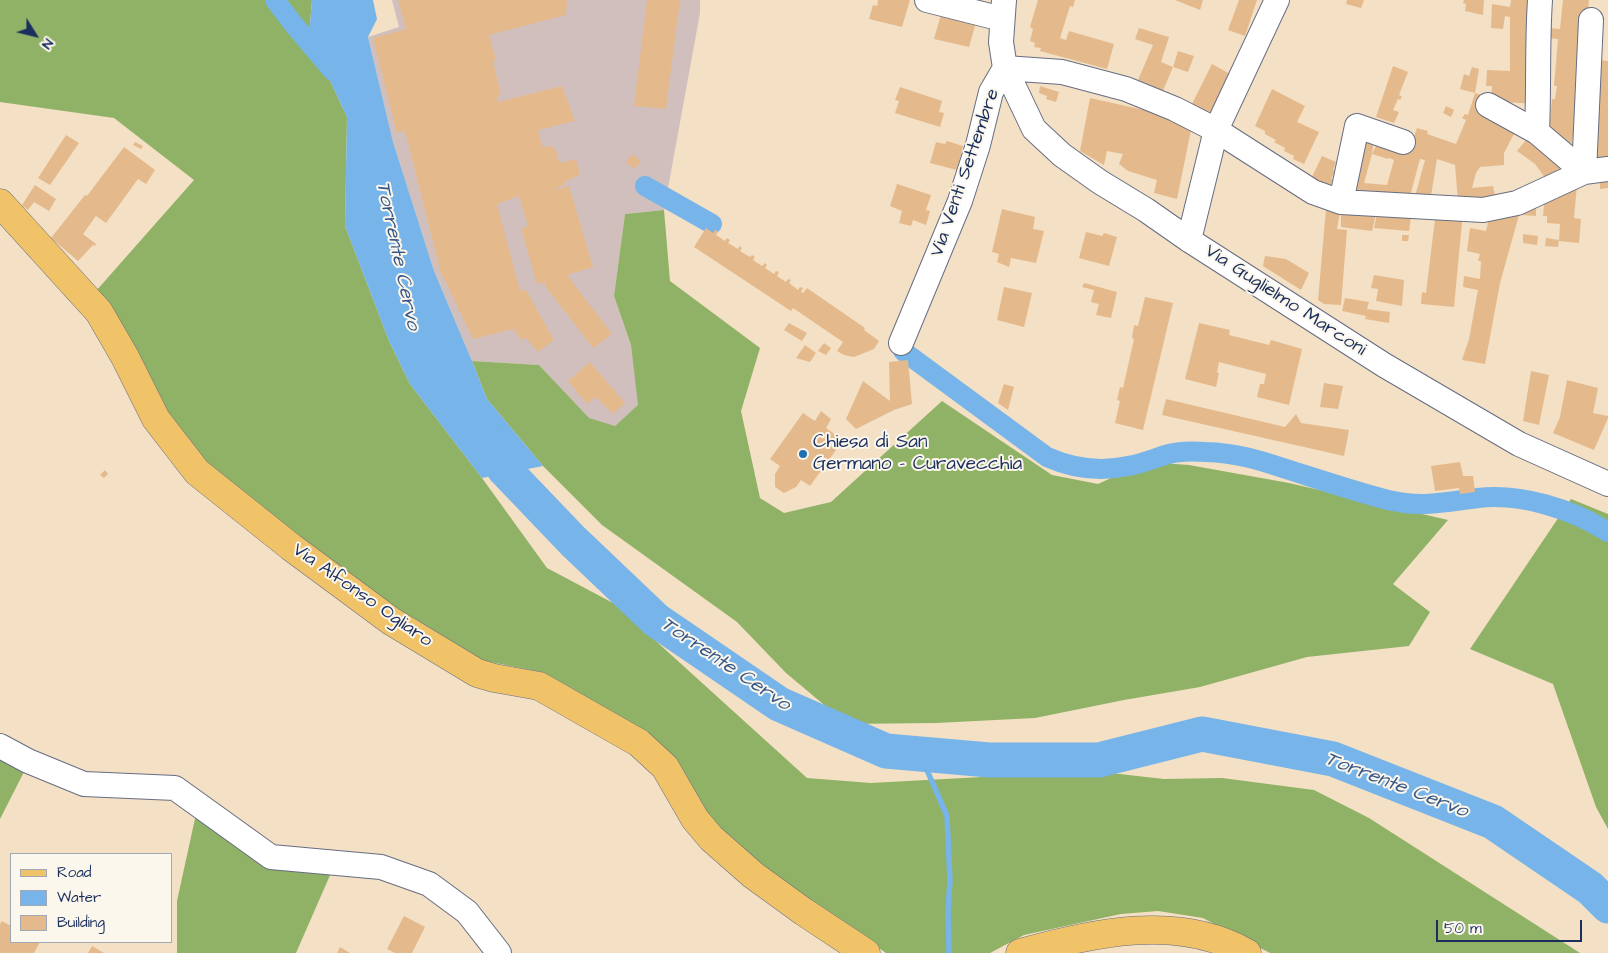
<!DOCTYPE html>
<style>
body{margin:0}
#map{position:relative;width:1608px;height:953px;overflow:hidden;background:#f3e0c5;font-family:"Architects Daughter",sans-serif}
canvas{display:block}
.legend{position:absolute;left:10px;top:853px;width:162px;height:90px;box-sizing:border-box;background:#fbf7ec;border:1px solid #a1a7b3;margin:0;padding:6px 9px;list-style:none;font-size:15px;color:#1b2f5e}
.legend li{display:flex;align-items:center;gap:10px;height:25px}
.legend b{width:25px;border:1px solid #a1a7b3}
.north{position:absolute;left:10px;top:10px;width:50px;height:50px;-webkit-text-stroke:4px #fbf7ec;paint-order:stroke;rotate:126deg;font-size:14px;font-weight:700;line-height:20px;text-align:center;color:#1b2f5e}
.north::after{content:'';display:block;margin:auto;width:18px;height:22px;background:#1b2f5e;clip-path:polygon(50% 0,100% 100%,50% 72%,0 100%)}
.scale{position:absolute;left:1436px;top:920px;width:146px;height:22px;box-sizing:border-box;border:2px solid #1b2f5e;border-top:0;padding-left:6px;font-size:15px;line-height:18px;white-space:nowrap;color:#1b2f5e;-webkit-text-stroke:4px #fbf7ec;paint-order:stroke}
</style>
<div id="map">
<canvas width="1608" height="953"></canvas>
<ul class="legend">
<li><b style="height:6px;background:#f1c369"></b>Road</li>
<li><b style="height:14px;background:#77b4e9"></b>Water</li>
<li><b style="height:14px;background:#e4ba8c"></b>Building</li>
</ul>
<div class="north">N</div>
<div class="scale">50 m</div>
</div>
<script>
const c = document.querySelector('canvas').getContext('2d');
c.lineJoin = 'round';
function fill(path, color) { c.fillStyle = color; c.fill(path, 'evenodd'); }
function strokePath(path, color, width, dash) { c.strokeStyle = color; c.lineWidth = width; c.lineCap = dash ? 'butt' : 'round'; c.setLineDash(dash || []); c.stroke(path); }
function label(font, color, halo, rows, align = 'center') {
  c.font = font + ' "Architects Daughter",sans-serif'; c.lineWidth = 4; c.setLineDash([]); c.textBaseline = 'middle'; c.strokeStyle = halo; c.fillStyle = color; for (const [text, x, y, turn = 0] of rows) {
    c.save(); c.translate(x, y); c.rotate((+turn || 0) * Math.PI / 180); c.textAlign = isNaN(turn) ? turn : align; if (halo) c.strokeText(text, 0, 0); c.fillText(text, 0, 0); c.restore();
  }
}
const industrial = new Path2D(`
 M392 0H700V13L664 210 625 214 614 296 631 345 639 405 615 426 589 419 539 365 472 361 434 271 393 142 368 37 399 27Z`);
const forest = new Path2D(`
 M0 0H312L309 36 347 117 345 226 389 341 410 384 482 478 547 568 615 604 807 778 871 783 982 777 1075 769 1164 779 1222 778 1314 790 1369 818 1580 953H1270L1203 918 1158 911 1121 914 1024 935 990 953H886L761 866 722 831 708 814 678 761 647 732 541 672 480 660 398 610 299 537 208 464 169 415 96 291 194 180 114 118 0 102Z
 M664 210 670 281 760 348 741 411 760 498 784 513 831 502 942 401 1052 475 1098 484 1146 462 1189 465 1289 483 1448 520 1393 584 1430 612 1409 646 1307 657 1200 687 1124 700 1035 718 936 723 847 724 786 673 737 622 602 525 543 466 487 399 472 361 539 365 589 418 615 426 638 405 631 345 614 296 625 214Z
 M1571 499 1608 514V829L1596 807 1553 684 1470 649Z
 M0 757 25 770 0 819Z
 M196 814 331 873 296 953H177V901Z`);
const water = new Path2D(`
 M312 0H373L377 19 368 37 393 142 434 271 472 361 487 399 543 466 482 478 410 384 389 341 345 226 347 117 309 36Z`);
const stream = new Path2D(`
 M920 754 947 816 950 881 948 910 949 953`);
const canal = new Path2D(`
 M275 0 294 25 333 71
 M645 186 712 224
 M903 351 1047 457C1074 469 1100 472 1128 466 1141 464 1153 459 1165 455 1178 451 1192 451 1206 452 1235 453 1256 459 1283 468 1318 479 1353 491 1388 500 1422 508 1445 502 1478 498 1521 493 1572 509 1608 532`);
const river = new Path2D(`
 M481 435 505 470 573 541 656 620 779 704 886 751 989 760H1099L1202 734 1333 759 1493 822 1590 888 1608 906`);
const building = new Path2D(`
 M398 0H567L566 15 489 35 496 60 493 61 501 95 497 96 498 102 562 86 575 121 538 130 543 148 552 145 553 149H556L559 163 576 159 580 175 564 182 565 184 552 191 569 186 593 267 567 275 612 334 593 348 546 287 545 283 537 284 521 229 528 226 519 196 497 204 520 291 526 290 554 340 538 352 526 338 521 340 513 329 473 339 440 270 405 131 397 133 373 38 406 29Z
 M647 0H680L666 109 634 106Z
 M878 0H910L902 27 869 19 873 5 877 6Z
 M1038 0H1075L1073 7 1070 6 1060 38 1066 40 1069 31 1114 44 1107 69 1040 51 1041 48 1034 47 1035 43 1030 41 1033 29 1030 27Z
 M1175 0H1203L1200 10Z
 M1239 0H1257L1245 36 1228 30Z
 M1347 0H1364L1361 8 1346 4Z
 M1464 0H1484L1483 15 1465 11 1466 4 1463 3Z
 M1511 0H1536L1535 104 1491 101 1492 86H1486L1487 70 1510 71V17L1505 16 1503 29 1491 28 1492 4 1510 7Z
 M1563 0H1589L1578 102 1570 155 1548 138 1552 99H1555L1557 86H1554L1558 39 1548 38V28L1560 29Z
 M942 11 977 19 969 47 934 39Z
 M1139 28 1169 37 1161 62 1173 67 1162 93 1149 88 1150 85 1138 80 1153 45 1135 39Z
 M1178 51 1194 56 1188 72 1173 67Z
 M1598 60 1608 61V161L1589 158Z
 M1212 64 1230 74 1211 117 1191 106Z
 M1393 66 1408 72 1399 95 1402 97 1400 100 1398 99 1393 110 1399 112 1394 123 1376 117Z
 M1472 67 1479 69 1475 93 1460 89 1464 74 1469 76Z
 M1040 86 1059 92 1056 102 1046 99 1047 96 1039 93Z
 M900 87 942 101 939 112 944 113 940 127 895 113 899 101 895 100Z
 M1272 89 1305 106 1297 122 1319 132 1304 164 1293 159 1294 156 1284 151 1285 148 1274 142 1276 140 1265 134V131L1255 126Z
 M1475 93 1484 96 1515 132 1504 153V165L1480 167 1476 173 1472 188 1493 186 1496 200 1458 202 1455 165 1437 159 1430 202 1414 200 1425 160 1420 159 1409 200 1346 191 1361 134 1374 139 1372 154 1379 140 1409 151 1417 128 1428 131 1427 134 1456 144 1466 120 1462 118 1465 114 1468 115ZM1372 154 1388 159 1389 158 1394 160 1387 185 1364 183Z
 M1090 98 1153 112 1188 123 1187 129 1191 130 1177 199 1154 193 1157 180 1128 171 1119 164 1123 154 1107 151 1104 165 1080 151Z
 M1446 106 1454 110 1451 117 1443 113Z
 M1519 133 1571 170 1549 183 1535 164 1517 151 1526 140Z
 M66 135 79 143 50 185 38 178Z
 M947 141 963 146 957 170 930 163 936 142 945 144Z
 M135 142 143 146 141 149 133 145Z
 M124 147 155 170 146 184 138 179 106 223 96 216 83 234 96 244 95 246 93 245 78 261 51 238 85 195 87 196Z
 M632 154 641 161 635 169 626 162Z
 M1322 156 1336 162 1333 170 1335 171 1331 179 1333 180 1329 187 1311 179Z
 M1608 175V188L1600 189V177Z
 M897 184 931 195 926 210 930 211 926 225 913 220 911 226 899 223 902 211 890 206Z
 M35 185 56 199 49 211 34 202 28 210 22 205Z
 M1577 185 1574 218 1581 219 1579 243 1559 241 1560 224 1547 223V216H1543L1545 196Z
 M1536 200V216L1522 215V204Z
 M1002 209 1035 217 1033 229 1044 231 1036 263 1011 258 1009 267 997 262 999 254 992 252Z
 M1326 209 1340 211 1337 229 1347 230 1341 305 1324 304 1318 300Z
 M1378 209 1412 210 1409 231 1374 228Z
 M1341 211 1376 214 1372 231 1341 227Z
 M1463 212 1454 307 1421 304 1422 292 1426 293 1435 219Z
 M1490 214 1519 215 1500 283 1485 364 1462 360 1469 339 1478 290 1463 287 1464 276 1480 279 1481 261H1478L1480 254 1467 251 1470 228 1486 231Z
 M706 228 713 233 715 230 718 231 716 235 725 241 727 238 730 240 728 243 738 249 740 246 742 248 740 251 750 257 752 255 755 257 753 260 762 266 765 263 767 265 765 268 774 274 776 271 779 272 777 276 786 282 788 279 791 280 789 283 798 290 800 287 803 288 801 292 803 293 807 288 865 328 864 330 879 341 874 349 854 357 844 355 837 351 843 342 793 308 791 311 694 247Z
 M1086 232 1102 236 1104 233 1117 237 1109 266 1079 258Z
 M1523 234 1538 236 1537 245 1523 243Z
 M1402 235H1409L1408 241H1402Z
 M1546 238 1559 240 1558 247 1545 246Z
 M1265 256 1286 259 1309 273 1301 290 1263 266Z
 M1374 275 1404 280 1402 306 1376 301 1378 289 1371 288Z
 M1084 283 1117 292 1111 318 1096 315 1099 304 1091 302 1094 290 1082 287Z
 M1004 287 1032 293 1024 327 997 320Z
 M1145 297 1173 303 1143 430 1115 423 1120 401 1117 400 1120 387 1123 388 1134 339 1132 338 1134 325 1138 326Z
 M1345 298 1369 302 1367 309 1390 312 1389 323 1365 319 1366 316 1342 311Z
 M789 323 807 333 802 341 784 330Z
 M1199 323 1230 330 1229 335 1269 345 1271 340 1302 349 1289 405 1257 397 1260 384H1264L1266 374 1219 362 1217 373H1219L1216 387 1185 379Z
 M824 343 831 348 826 355 818 351Z
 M805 345 816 353 810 362 796 358Z
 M908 360 912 404 894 410 856 429 846 419 863 381 890 401 889 362Z
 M590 362 625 403 613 414 596 397 587 404 568 381Z
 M1531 371 1549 375 1539 425 1523 421Z
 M1567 380 1598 388 1593 413 1608 416V418L1594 450 1553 433 1560 417Z
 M1324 383 1343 386 1338 409 1320 407Z
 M1004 384 1014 387 1008 410 998 403Z
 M1166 399 1285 427 1296 414 1301 423 1349 430 1344 456 1162 415Z
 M821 411 831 419 826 428 837 436 830 445 836 450 810 486 801 480 796 487 784 493 775 487V474L780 466 770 459 803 413 815 421Z
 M1460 462 1463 476H1473L1475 492 1460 494 1459 488 1435 491 1431 466Z
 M105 470 108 474 104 478 100 475Z
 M404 916 425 927 412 953H395L387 949Z
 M2 921 11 926V942H40L34 953H0V924Z
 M92 946 104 953H88Z
 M340 947 350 953H337Z`);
const minor = new Path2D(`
 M927 0 1002 19
 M1004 0 1001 42 1005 68 1034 129 1062 155 1100 182 1146 210 1189 240 1384 365 1519 444 1608 484
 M1005 68 1062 72 1126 89 1175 109 1216 130 1313 192 1341 202 1483 210 1517 203 1584 172 1608 169
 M1488 105 1537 132 1584 172
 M1537 132C1539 88 1537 44 1540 0
 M1584 172 1591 20
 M1341 202 1357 126 1403 142
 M1189 240 1216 130 1277 0
 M901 343 960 201 978 145 991 92 1005 68
 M0 746 28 761 84 784 175 788 271 857 381 867 429 884 467 912 499 953`);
const major = new Path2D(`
 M0 203 99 312 125 357 156 419 197 472 291 547 391 621 477 673 494 678 539 686 639 743 665 767 695 819 711 838 753 875 804 912 866 953
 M1020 953C1092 933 1178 913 1247 953`);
const markers = [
 [803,454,5,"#1f6fb2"]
];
const streetNames = [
 ["Via Venti Settembre",966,173,-71],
 ["Via Guglielmo Marconi",1285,301,33],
 ["Via Alfonso Ogliaro",362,596,35]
];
const poiNames = [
 ["Chiesa di San",813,443],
 ["Germano - Curavecchia",813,465]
];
const waterNames = [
 ["Torrente Cervo",397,256,78],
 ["Torrente Cervo",725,665,34],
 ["Torrente Cervo",1396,786,21]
];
fill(industrial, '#d1bfbe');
fill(forest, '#90b266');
fill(water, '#77b4e9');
strokePath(stream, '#77b4e9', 5.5);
strokePath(canal, '#77b4e9', 20);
strokePath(river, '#77b4e9', 35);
fill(building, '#e4ba8c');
strokePath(minor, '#676d82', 26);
strokePath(major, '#676d82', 29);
strokePath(minor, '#fff', 24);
strokePath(major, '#f1c369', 28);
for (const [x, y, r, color] of markers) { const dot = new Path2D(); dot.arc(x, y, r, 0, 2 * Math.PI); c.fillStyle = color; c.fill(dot); strokePath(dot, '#fbf7ec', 2); }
label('19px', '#1b2f5e', '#fbf7ec', streetNames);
label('19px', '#1b2f5e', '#fbf7ec', poiNames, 'left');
label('italic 20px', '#375788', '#fbf7ec', waterNames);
</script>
